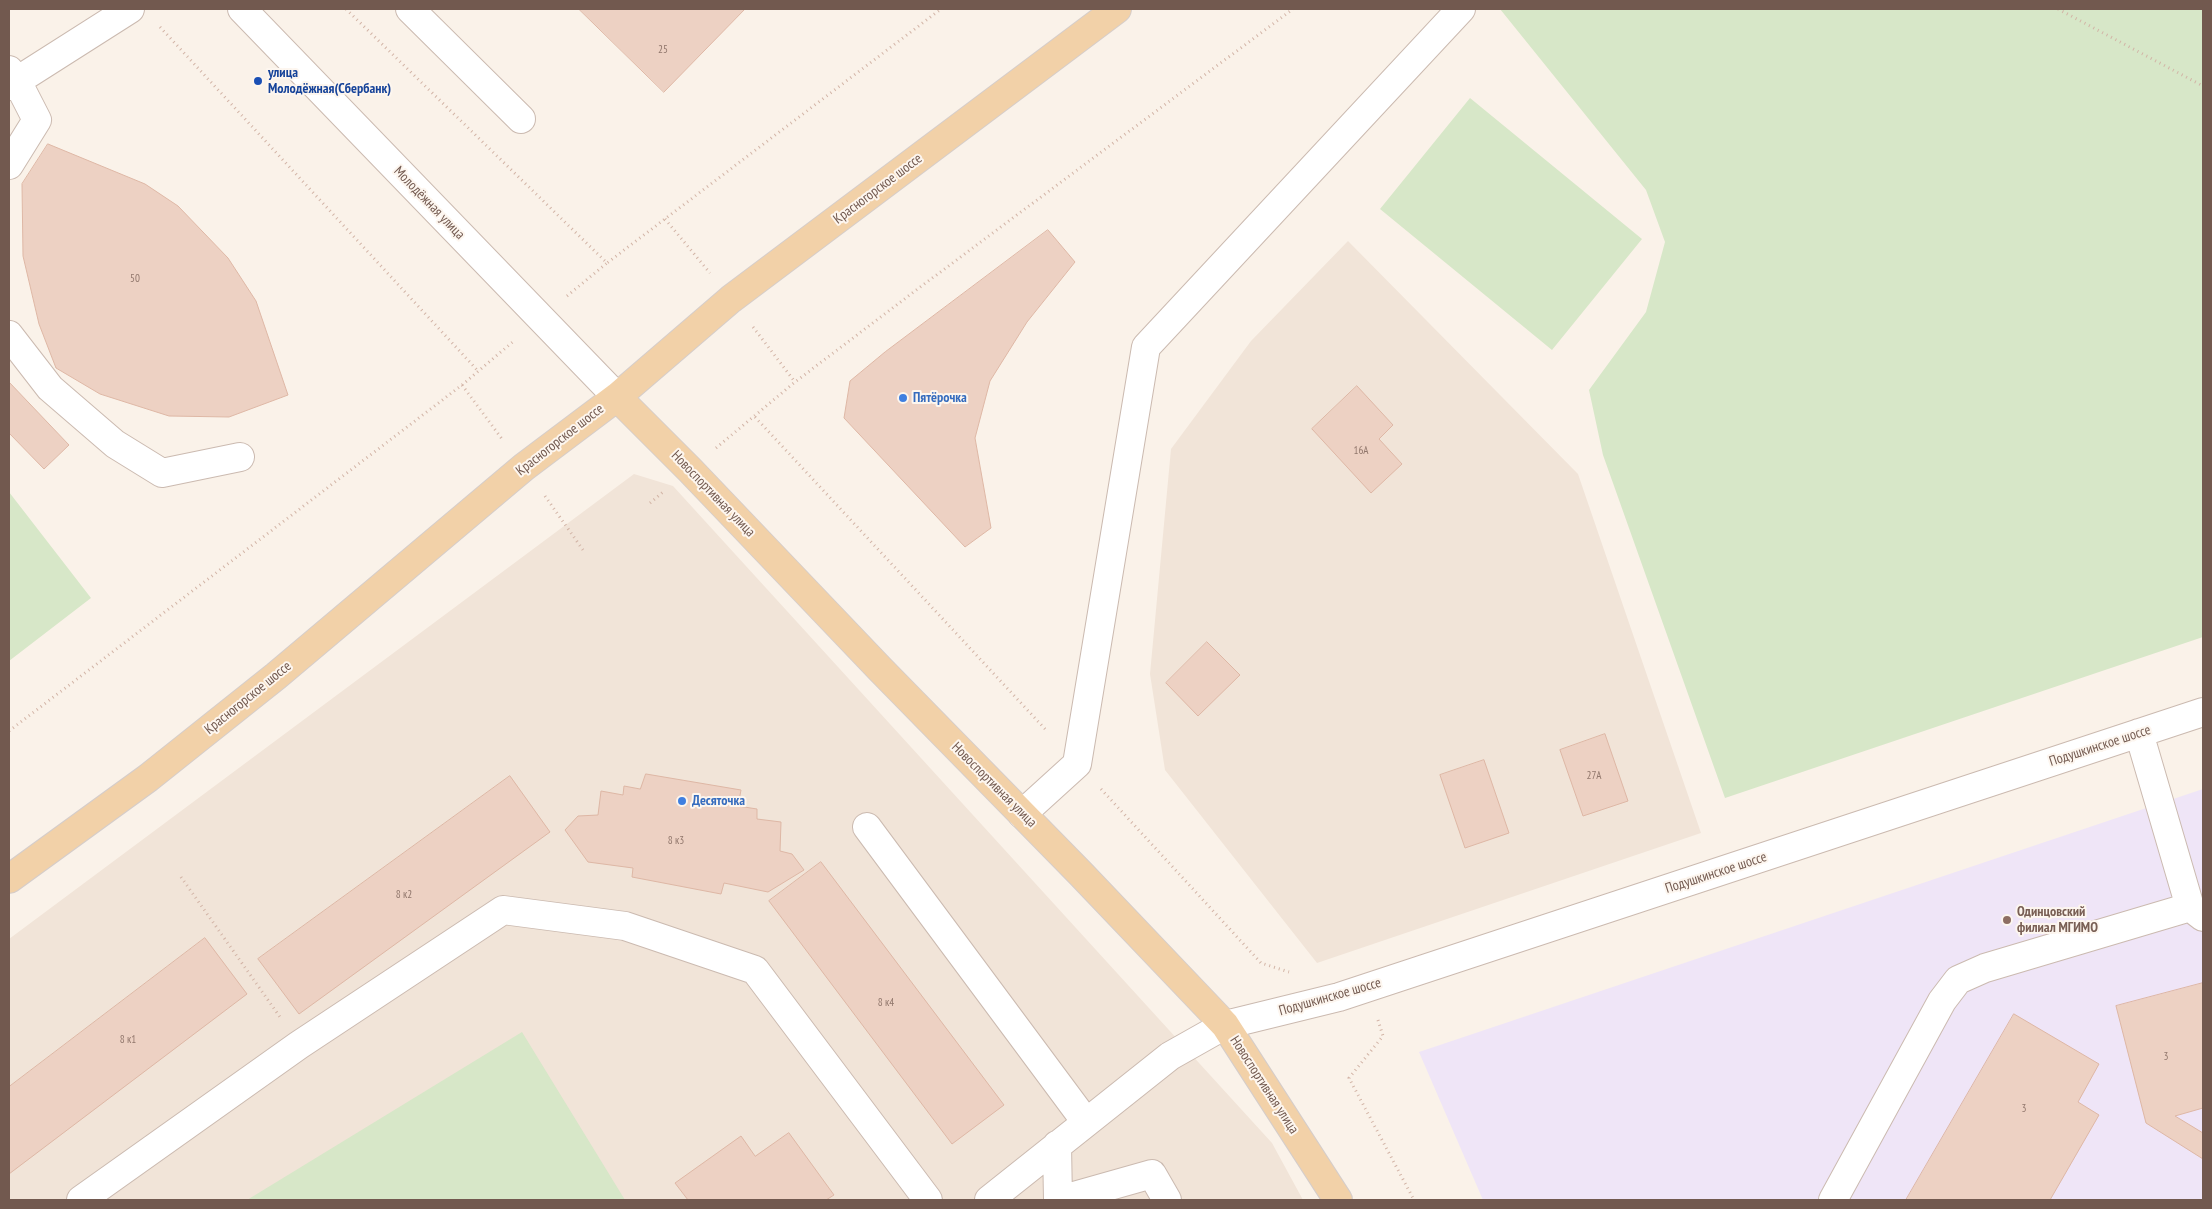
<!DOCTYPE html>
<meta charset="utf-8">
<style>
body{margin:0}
#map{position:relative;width:2212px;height:1209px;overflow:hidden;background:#faf2e9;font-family:"PT Sans Narrow",sans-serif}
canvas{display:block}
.frame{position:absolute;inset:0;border:10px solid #72594f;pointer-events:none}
</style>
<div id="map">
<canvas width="2212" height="1209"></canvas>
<div class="frame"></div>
</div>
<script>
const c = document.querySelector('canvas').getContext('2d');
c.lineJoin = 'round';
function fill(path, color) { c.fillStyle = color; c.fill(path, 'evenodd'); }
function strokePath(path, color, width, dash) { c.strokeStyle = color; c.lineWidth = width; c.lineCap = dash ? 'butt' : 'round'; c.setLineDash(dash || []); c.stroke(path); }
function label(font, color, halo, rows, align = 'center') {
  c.font = font + ' "PT Sans Narrow",sans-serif'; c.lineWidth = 4; c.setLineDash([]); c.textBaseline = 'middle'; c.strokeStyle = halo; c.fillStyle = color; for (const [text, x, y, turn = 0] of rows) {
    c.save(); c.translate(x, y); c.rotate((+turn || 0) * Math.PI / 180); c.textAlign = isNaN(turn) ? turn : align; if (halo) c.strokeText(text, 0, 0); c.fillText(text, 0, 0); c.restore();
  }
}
const residential = new Path2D(`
 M1348 241 1578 474 1701 833 1317 963 1165 770 1150 674 1171 449 1251 341Z
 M634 474 673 486 1272 1143 1303 1200H9V939Z`);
const education = new Path2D(`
 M2203 789V1200H1483L1419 1052Z`);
const green = new Path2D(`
 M1500 9H2203V637L1725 798 1603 455 1589 390 1646 312 1665 242 1646 190Z
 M1470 98 1642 239 1552 350 1380 209Z
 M9 492 91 598 9 661Z
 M522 1032 625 1200H247Z`);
const building = new Path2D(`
 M579 9H745L664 92Z
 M48 144 145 184 178 206 228 258 256 301 288 395 229 417 169 416 100 394 56 368 39 324 23 256 22 184Z
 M1048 230 1075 262 1027 322 990 381 975 438 991 528 965 547 844 418 850 381 885 352Z
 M9 382 69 445 44 469 9 433Z
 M1357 386 1393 425 1379 439 1402 464 1371 493 1312 429Z
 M1207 642 1240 675 1198 716 1166 683Z
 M1605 734 1628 801 1583 816 1560 750Z
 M1484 760 1509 833 1465 848 1440 775Z
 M646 774 741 790 738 806 757 809V819L781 822 780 851 792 854 804 870 768 892 724 883 721 894 632 877 633 868 588 862 565 830 578 816 598 815 601 791 623 795 624 786 640 789Z
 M510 776 550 832 299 1014 258 959Z
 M821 862 1004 1105 952 1144 769 901Z
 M205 938 247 994 9 1174V1087Z
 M2203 983V1108L2175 1116 2203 1133V1159L2146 1123 2116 1006Z
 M2014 1014 2099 1064 2078 1102 2099 1115 2050 1200H1906Z
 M789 1133 834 1195 826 1200H688L675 1183 741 1136 755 1156Z`);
const path = new Path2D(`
 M346 9 607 263 941 9
 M2058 9 2203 86
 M160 27 479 372
 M665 219 710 273
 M567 296 607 263
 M753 327 795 382
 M462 385 502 439
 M755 417 1047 731
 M716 448 795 382 915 291 1293 9
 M545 496 583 550
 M650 503 663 492
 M9 731 462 385 515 340
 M1101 789 1261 963 1289 972
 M181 877 280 1017
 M1378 1020 1383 1036 1349 1078 1414 1200`);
const minor = new Path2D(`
 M242 9 617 397
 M410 9 521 119
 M9 70 17 81 37 120 9 165
 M9 86 130 9
 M9 335 50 388 115 444 162 473 240 457
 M2139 733 2190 907
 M1022 814 1077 764 1146 347 1461 9
 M867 827 1086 1122
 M1057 1145 1058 1200
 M81 1200 299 1045 503 910 625 926 755 970 928 1200
 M989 1200 1170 1056 1225 1025 1339 997 2203 712
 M1060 1200 1152 1174 1167 1200
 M1833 1200 1942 1001 1958 980 1985 968 2190 907 2203 917`);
const major = new Path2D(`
 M617 397 690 470 880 669 1081 874 1225 1025 1338 1200
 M9 879 148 778 276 676 524 467 617 397 731 299 1117 9`);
const markers = [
 [258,81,5,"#1a4fb4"],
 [903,398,5,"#3f7fe0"],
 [682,801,5,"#3f7fe0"],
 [2007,920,5,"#8d6e63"]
];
const numberNames = [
 ["25",663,50],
 ["50",135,279],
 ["16А",1361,451],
 ["27А",1594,776],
 ["8 к3",676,841],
 ["8 к2",404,895],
 ["8 к4",886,1003],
 ["8 к1",128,1040],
 ["3",2166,1057],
 ["3",2024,1109]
];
const transitNames = [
 ["улица",268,73],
 ["Молодёжная(Сбербанк)",268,89]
];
const streetNames = [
 ["Красногорское шоссе",878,189,-37],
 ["Молодёжная улица",429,203,46],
 ["Красногорское шоссе",560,440,-38],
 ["Новоспортивная улица",713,494,46],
 ["Красногорское шоссе",248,698,-39],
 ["Подушкинское шоссе",2100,746,-18],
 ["Новоспортивная улица",994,785,45],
 ["Подушкинское шоссе",1716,873,-18],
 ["Подушкинское шоссе",1330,997,-16],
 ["Новоспортивная улица",1264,1085,57]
];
const shopNames = [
 ["Пятёрочка",913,398],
 ["Десяточка",692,801]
];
const educationNames = [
 ["Одинцовский",2017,912],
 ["филиал МГИМО",2017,928]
];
fill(residential, '#f1e4d8');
fill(education, '#efe5f7');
fill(green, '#d7e7c8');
fill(building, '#edd1c3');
strokePath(building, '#deb7a5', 1);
strokePath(minor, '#cbbab0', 30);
strokePath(major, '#d5cdca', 30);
strokePath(path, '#d2b4a6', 3, [1, 4]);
strokePath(minor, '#fff', 28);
strokePath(major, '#f2d1a8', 28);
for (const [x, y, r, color] of markers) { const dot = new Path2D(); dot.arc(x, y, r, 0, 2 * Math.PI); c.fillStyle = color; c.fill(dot); strokePath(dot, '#fdf6ef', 2); }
label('11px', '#91776c', null, numberNames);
label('bold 14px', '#164399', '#fdf6ef', transitNames, 'left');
label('14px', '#72594f', '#fdf6ef', streetNames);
label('bold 14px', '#366cbe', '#fdf6ef', shopNames, 'left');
label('bold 14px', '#785e54', '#fdf6ef', educationNames, 'left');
</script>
